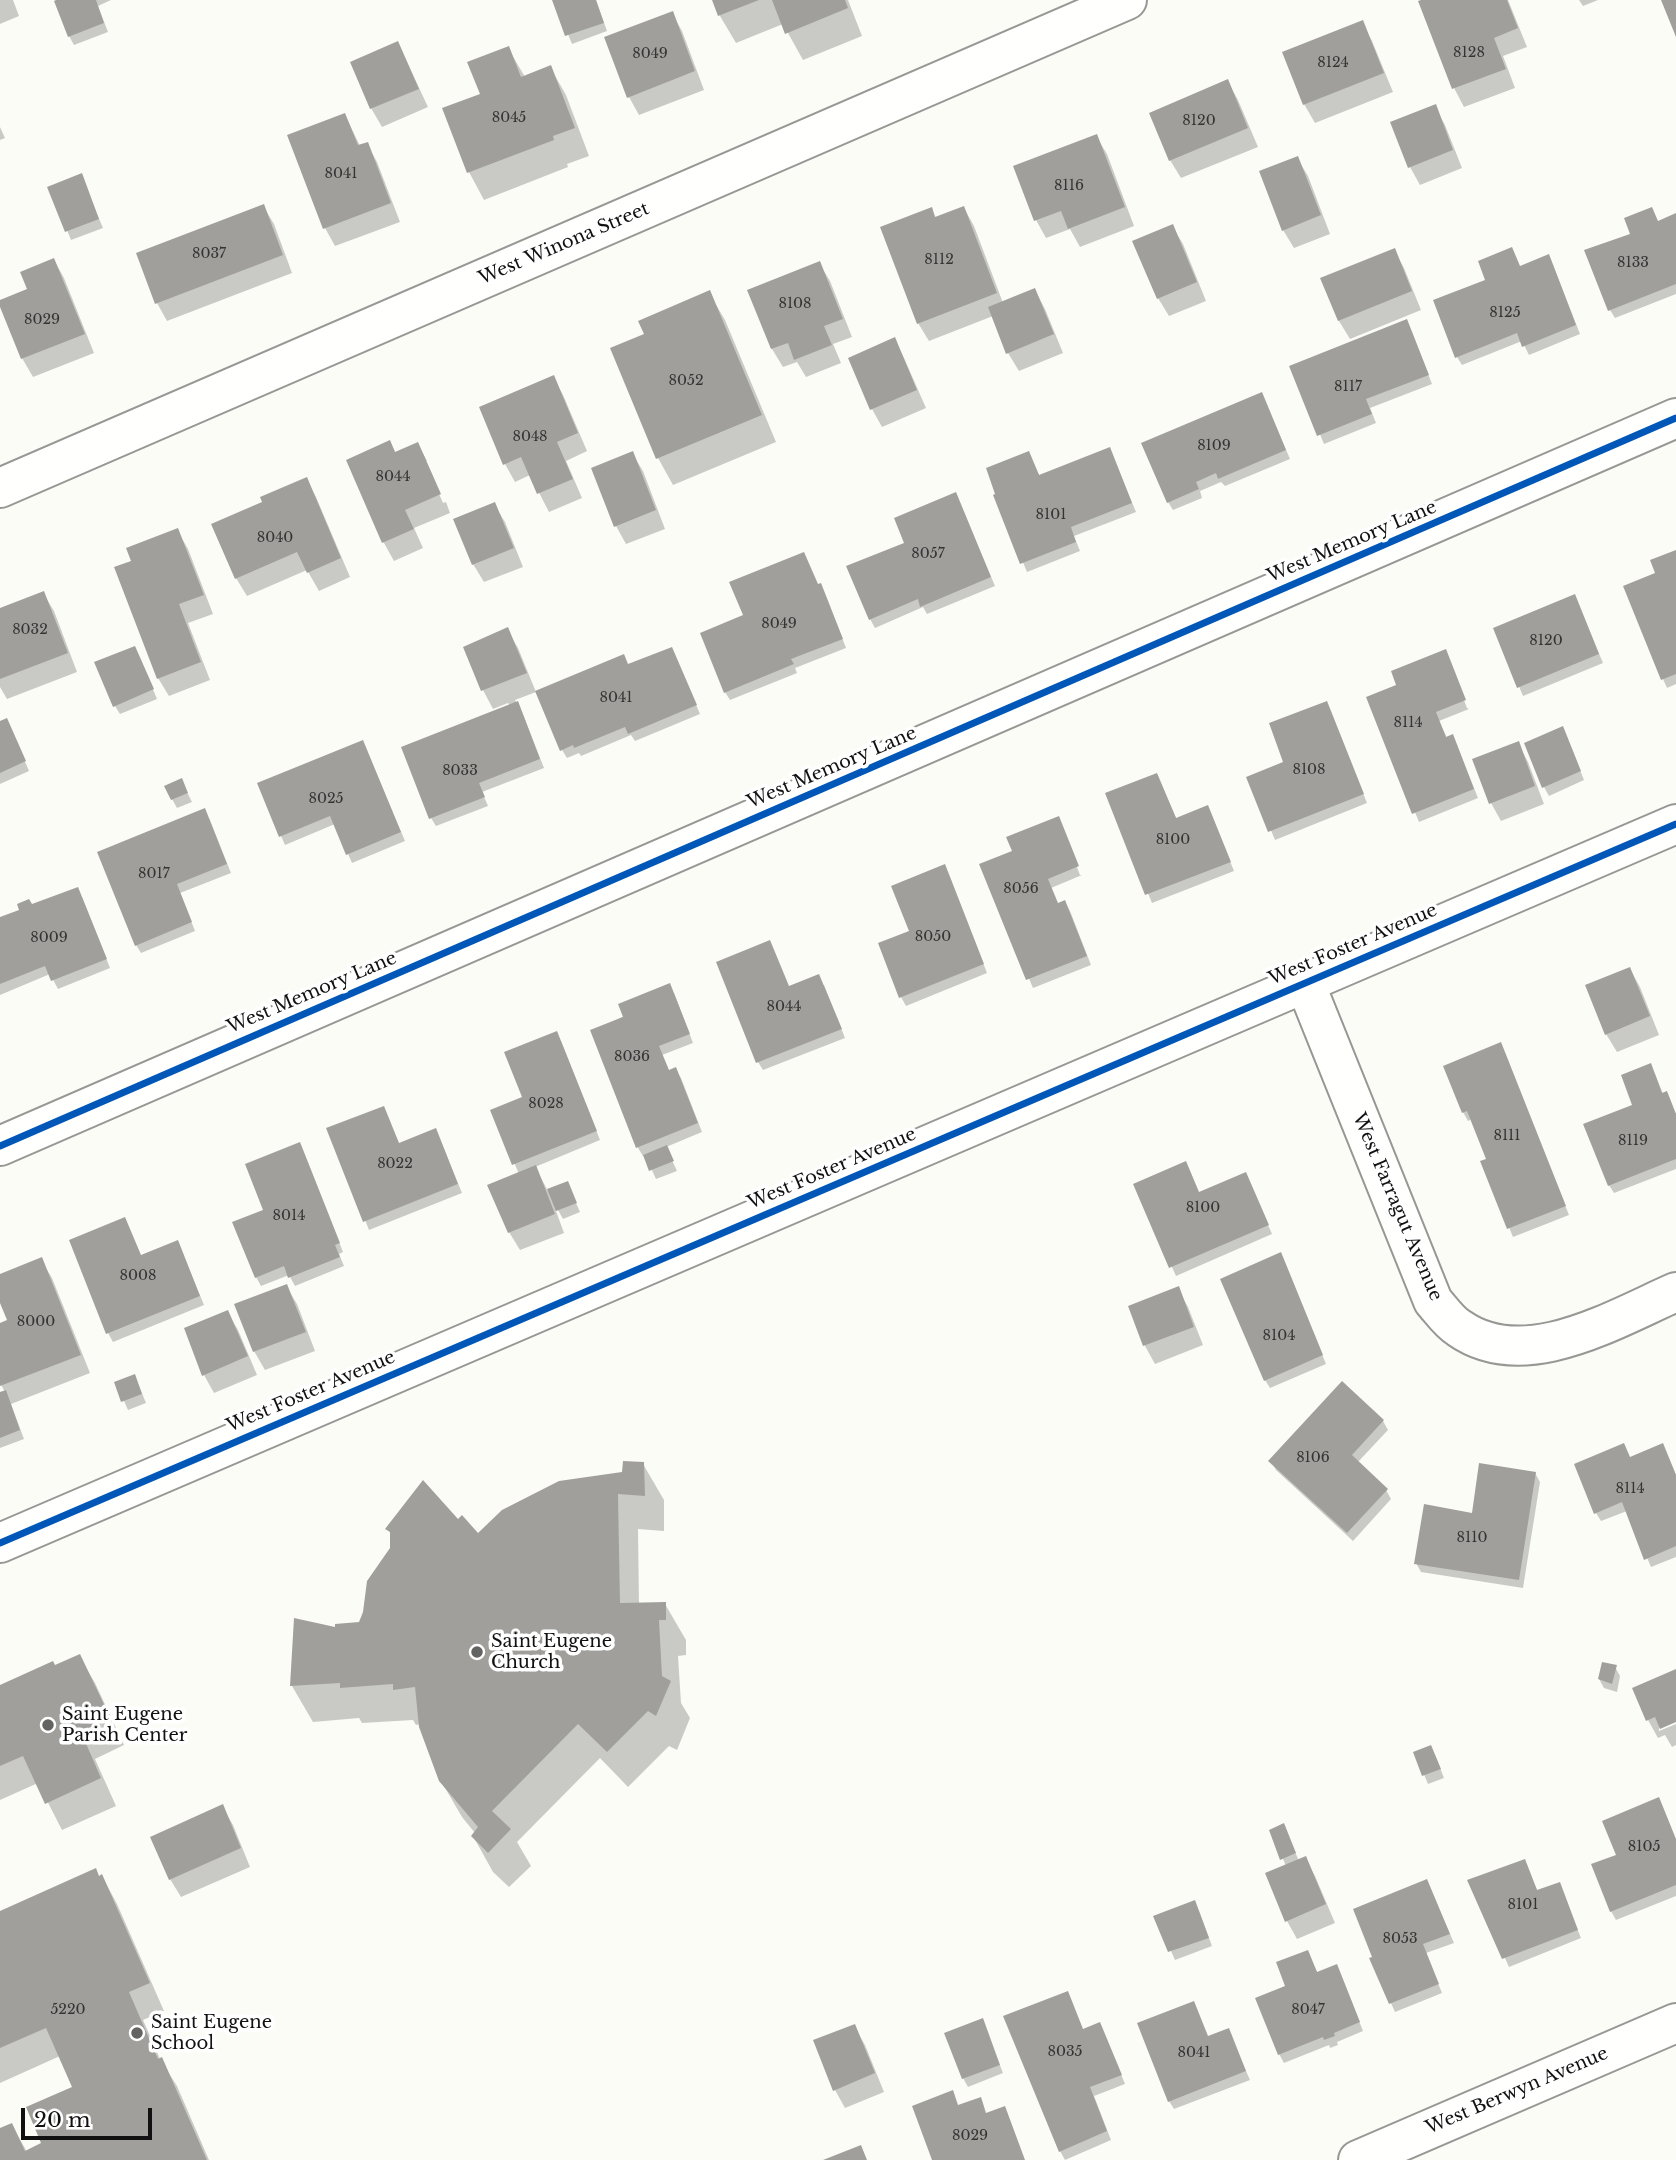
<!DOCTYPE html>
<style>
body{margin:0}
#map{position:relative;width:1676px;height:2160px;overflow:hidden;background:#fcfcf7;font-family:"Libre Baskerville",serif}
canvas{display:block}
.scale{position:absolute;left:21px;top:2108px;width:131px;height:32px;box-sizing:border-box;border:4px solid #111;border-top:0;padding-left:9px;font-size:21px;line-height:24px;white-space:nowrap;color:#111;-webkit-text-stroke:5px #fff;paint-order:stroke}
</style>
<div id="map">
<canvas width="1676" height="2160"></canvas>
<div class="scale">20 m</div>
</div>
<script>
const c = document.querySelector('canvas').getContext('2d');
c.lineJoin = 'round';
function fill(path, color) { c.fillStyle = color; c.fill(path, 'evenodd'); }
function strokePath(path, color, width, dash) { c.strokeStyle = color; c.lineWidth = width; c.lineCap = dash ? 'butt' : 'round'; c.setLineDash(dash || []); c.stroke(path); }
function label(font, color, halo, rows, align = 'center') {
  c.font = font + ' "Libre Baskerville",serif'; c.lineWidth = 7; c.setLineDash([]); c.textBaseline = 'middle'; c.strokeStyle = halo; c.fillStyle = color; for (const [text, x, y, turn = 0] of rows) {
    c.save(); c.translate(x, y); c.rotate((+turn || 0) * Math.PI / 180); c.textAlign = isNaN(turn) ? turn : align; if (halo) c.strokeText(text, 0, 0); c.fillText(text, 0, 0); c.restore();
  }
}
const shadow = new Path2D(`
 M0 0H13L19 16 0 24Z
 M61 0H111L98 6 108 32 74 45 69 36Z
 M554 0H596L607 31 572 44Z
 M714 0H848L862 36 803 60 783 24 736 43 720 16Z
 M1426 0H1508L1527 47 1503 56 1515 88 1464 107 1454 88Z
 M1579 0H1598L1583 6Z
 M672 13 682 31 704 90 639 115 629 97Z
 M1362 23 1372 41 1393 92 1315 123 1304 104 1285 53Z
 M397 43 407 62 428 107 382 127 371 108Z
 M508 48 525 77 550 67 566 95 589 156 567 164 568 167 484 200 469 172 444 109 482 95Z
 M1228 82 1238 100 1258 147 1181 178 1170 160Z
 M1435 107 1445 125 1462 168 1420 185 1410 167Z
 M345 115 360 146 367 144 377 162 400 222 335 246 325 228Z
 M0 127 5 138 0 140Z
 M1096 136 1107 154 1134 226 1080 247 1070 229 1046 238 1036 220Z
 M1297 158 1308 176 1330 234 1294 248 1283 230Z
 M81 176 103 228 71 240 50 188Z
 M263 206 274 224 292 273 167 321 157 303Z
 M964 208 974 226 1003 303 1035 290 1045 309 1063 353 1019 371 1008 353 993 316 929 341 918 323 931 209 936 218Z
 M1676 215V294L1615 318 1610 310 1632 235Z
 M1172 226 1183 244 1206 301 1169 316 1158 298Z
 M1394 250 1404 268 1421 310 1350 339 1339 321 1323 279Z
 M54 260 64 278 94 353 33 377 22 358 29 290Z
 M819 263 830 281 852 337 833 344 841 363 806 377 797 362 783 367 772 349 749 291Z
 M1553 265 1580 334 1529 355 1522 341 1462 365 1457 357 1520 268Z
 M709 293 725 320 776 442 673 485 658 458 646 335Z
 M1411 330 1432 384 1370 408 1376 423 1324 444 1292 367Z
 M894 339 904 358 926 408 882 427 872 409 850 359Z
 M553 377 563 395 587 451 566 461 582 498 549 512 530 475 515 482 505 464Z
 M1266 403 1290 459 1225 486 1221 482 1200 491 1202 498 1173 510 1168 502Z
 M390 442 396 454 418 444 427 461H425L443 503 446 502 450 513 414 528 423 548 394 561 384 543 348 461Z
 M1110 449 1136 512 1074 536 1080 551 1027 572 995 496 1029 453 1040 477Z
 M632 453 643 471 665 529 626 544 616 526Z
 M306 479 316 497 350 577 319 591 307 570 247 596 236 578 264 503Z
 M960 503 995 586 927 614 923 607 875 628 870 619 906 544Z
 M494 504 505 522 523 567 484 582 473 564Z
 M177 530 188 549 213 614 188 623 210 680 169 696 158 678 133 562Z
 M1676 551V684L1667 688 1663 679 1658 573Z
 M818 586 825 594 846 648 795 668 797 673 730 700 725 692Z
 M43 593 54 611 77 672 7 699 0 687V610Z
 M1579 605 1603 663 1523 696 1495 629Z
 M507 630 518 648 536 692 515 700 522 712 544 768 482 792 488 806 436 826 431 818 510 706 508 703 493 709 483 690 465 648Z
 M672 649 700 714 635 741 631 735 581 756 579 753 567 758 562 750 629 666Z
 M139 656 157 699 120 714 115 706Z
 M1448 658 1467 708 1469 709 1439 721 1447 738 1457 745 1478 798 1419 822 1368 698 1399 686Z
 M1331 712 1367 803 1275 840 1249 778 1286 763Z
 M0 723 11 729 29 771 0 784Z
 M1567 737 1584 780 1549 796 1544 787Z
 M363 742 405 841 352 863 335 824 285 845 281 836Z
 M1518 743 1528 762 1544 804 1501 821 1491 803Z
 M181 780 192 802 177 808 172 799Z
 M1161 784 1177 820 1212 816 1234 871 1152 903 1107 794Z
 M209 818 231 873 180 893 195 931 141 953 136 945Z
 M1061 825 1080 875H1082L1051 888 1058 905 1065 902 1070 911 1091 965 1033 988 981 865 1014 852Z
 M949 875 987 973 906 1006 901 997 911 932Z
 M82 897 110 968 58 989 50 974 0 995V919L32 906Z
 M1630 969 1640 987 1659 1035 1617 1052 1606 1034Z
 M824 985 845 1038 763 1070 758 1062 789 987Z
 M674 993 693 1043 662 1055 669 1072 676 1070 681 1078 702 1132 666 1147 677 1171 656 1179 645 1155 643 1156 638 1148 592 1031Z
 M561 1041 600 1140 535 1167 548 1191 567 1183 580 1212 563 1219 558 1210 556 1211 564 1233 520 1250 509 1232 519 1174 492 1111 524 1098Z
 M1505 1053 1569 1215 1513 1237 1482 1162 1488 1160 1472 1119 1468 1121 1463 1112Z
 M1655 1074 1663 1094 1676 1114V1169L1614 1193 1609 1185 1635 1106Z
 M329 1129 399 1145 440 1139 462 1193 369 1230Z
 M304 1153 343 1252 339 1254 344 1266 295 1286 289 1275 261 1286 256 1277 265 1211Z
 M1246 1174 1272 1234 1176 1276 1135 1185 1200 1194Z
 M178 1242 204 1305 113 1342 108 1333 141 1257Z
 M41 1260 52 1278 90 1373 11 1404 24 1439 0 1448V1394L5 1392 0 1383V1325L9 1322 0 1298V1276Z
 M1285 1263 1326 1364 1270 1388 1265 1380Z
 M286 1286 297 1304 315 1351 265 1370 254 1351Z
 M1178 1289 1188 1307 1203 1345 1155 1364 1145 1346 1130 1307Z
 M227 1312 238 1330 257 1375 214 1393 204 1375Z
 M135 1376 146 1403 128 1410 116 1383Z
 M1342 1384 1383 1421 1388 1430 1357 1463 1386 1490 1391 1499 1353 1541 1276 1470 1271 1461Z
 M1663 1445 1676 1475V1557L1651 1567 1627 1511 1601 1521 1596 1513 1630 1458Z
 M643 1464 664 1500V1531L638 1529 639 1605 665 1604 686 1640V1655L678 1656 681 1703 690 1718 677 1750 669 1746 628 1787 600 1758 517 1842 531 1866 509 1887 493 1872 473 1836 475 1833 462 1817 441 1781 420 1724 416 1725 413 1720 362 1723 359 1718 313 1722 292 1686 296 1620 337 1630 360 1624 392 1549V1536L388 1529 458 1522 478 1535Z
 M1535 1473 1540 1482 1523 1588 1421 1572 1416 1563 1473 1515Z
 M79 1656 95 1683 124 1745 95 1759 116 1806 62 1830 38 1783 0 1800V1687Z
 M1615 1667 1620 1676 1617 1692 1604 1688 1599 1679Z
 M1676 1671V1720L1659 1728V1731L1676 1724V1745L1672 1747 1665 1735 1658 1738 1648 1720Z
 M1415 1753 1435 1755 1444 1778 1428 1784Z
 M222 1806 233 1825 250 1867 181 1897 170 1879Z
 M1284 1826 1299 1861 1305 1858 1315 1876 1335 1923 1297 1939 1287 1921 1286 1866 1271 1831Z
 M1676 1840V1896L1616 1920 1611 1911Z
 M1524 1861 1538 1892 1559 1884 1581 1938 1509 1967 1470 1881Z
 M102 1876 117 1904 164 2011 143 2020 160 2059 177 2086 209 2160H0V2130L12 2125 27 2152 43 2144 74 2088 60 2056 0 2083V1912Z
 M1427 1881 1454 1943 1426 1953 1442 1993 1395 2012 1371 1959 1374 1958Z
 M1199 1911 1212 1946 1175 1960 1156 1917Z
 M1308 1952 1318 1974 1341 1975 1363 2031 1337 2042 1338 2045 1330 2048 1329 2045 1284 2063 1279 2054Z
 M982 2020 1003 2073 968 2087 963 2078Z
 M854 2026 865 2045 884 2092 845 2108 835 2090Z
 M1083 2030 1104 2033 1125 2084 1094 2096 1111 2140 1065 2160 1060 2151Z
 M1228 2030 1250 2080 1174 2109 1169 2101 1208 2038Z`);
const building = new Path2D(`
 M56 0H96L104 23 68 37 54 1Z
 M552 0H596L604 23 565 36Z
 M712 0H759L718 16Z
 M772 0H845L848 8 785 34Z
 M1421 0H1507L1518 28 1494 38 1506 69 1452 89 1418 1Z
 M1661 0H1676V37Z
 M673 11 695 71 627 98 604 37Z
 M1363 20 1384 73 1303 105 1282 52Z
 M398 41 419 89 370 109 350 62Z
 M509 46 521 77 551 65 575 128 553 136 554 140 467 173 442 108 480 94 467 62Z
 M1228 79 1248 128 1169 161 1149 113Z
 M1436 104 1453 150 1408 168 1390 122Z
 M345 113 358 145 368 142 391 203 323 229 287 135Z
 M1097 134 1125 207 1068 229 1061 211 1034 221 1013 166Z
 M1298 156 1321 215 1282 231 1259 171Z
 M82 173 99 219 65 232 47 187Z
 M264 204 283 255 155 304 136 253Z
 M964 206 997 293 917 324 880 227 932 207 935 217Z
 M1652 207 1658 221 1676 213V284L1608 311 1584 250 1630 234 1624 218Z
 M1173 224 1197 282 1157 299 1132 241Z
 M1512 247 1520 266 1549 254 1576 325 1522 347 1517 333 1455 358 1433 300 1485 280 1478 261Z
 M1395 248 1412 291 1338 321 1320 278Z
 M54 258 85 334 21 359 0 307V300L27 289 20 272Z
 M820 261 843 319 824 326 832 345 794 360 788 343 771 349 747 290Z
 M1035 288 1054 334 1006 354 988 307Z
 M710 290 762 415 656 459 610 348 644 334 638 321Z
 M1407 319 1429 375 1366 399 1372 414 1317 436 1289 366Z
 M895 337 917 390 870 410 848 358Z
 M554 375 578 433 557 442 573 479 537 494 521 457 503 465 479 407Z
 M1262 392 1286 450 1218 479 1216 473 1196 482 1199 489 1167 503 1141 443Z
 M390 440 395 452 418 442 441 494 405 510 414 529 382 543 346 460Z
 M1110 447 1132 503 1071 527 1076 542 1020 564 993 495 995 494 986 468 1029 451 1039 475Z
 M633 451 656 510 614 527 591 468Z
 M307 477 341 558 307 573 297 552 235 579 211 524 262 502 260 497Z
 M956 492 991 577 920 607 918 599 869 620 846 566 904 543 894 518Z
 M495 502 514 548 472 565 453 519Z
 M178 528 204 595 179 604 201 662 157 679 114 567 131 561 126 548Z
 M1676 550V674L1661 680 1623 586 1655 573 1650 560Z
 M804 552 818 584 821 583 843 639 791 659 794 664 724 693 700 633 743 615 729 582Z
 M44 591 68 653 0 679V608Z
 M1575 594 1599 654 1517 688 1493 628Z
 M508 627 527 673 481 691 463 647Z
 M135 646 154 689 113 707 94 662Z
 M672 647 697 705 628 734 625 727 574 748 573 745 560 751 535 691 624 654 628 664Z
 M1446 649 1466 700 1436 712 1446 737 1453 734 1474 789 1412 814 1366 697 1396 685 1391 671Z
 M518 701 540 759 479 783 485 797 429 819 401 747Z
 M1327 701 1364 794 1268 832 1246 777 1283 762 1269 723Z
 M7 718 26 761 0 773V721Z
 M1563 726 1581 771 1542 788 1524 743Z
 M363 740 401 832 346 855 330 816 279 837 257 783Z
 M1519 741 1535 786 1489 804 1472 759Z
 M1157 773 1176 818 1208 805 1231 862 1145 895 1105 793Z
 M182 778 188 793 171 800 164 786Z
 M205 808 227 864 177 884 192 922 135 946 97 852Z
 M1059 816 1079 866 1048 879 1058 903 1065 900 1087 956 1026 980 979 864 1012 851 1006 837Z
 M945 864 984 964 899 998 878 943 909 931 891 886Z
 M78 887 107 959 51 981 45 966 0 984V917L19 910 17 904 29 899 32 904Z
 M770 940 789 986 819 974 842 1029 756 1063 716 962Z
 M1630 967 1650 1016 1605 1035 1585 985Z
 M670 983 690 1034 659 1046 669 1070 676 1067 698 1123 636 1148 590 1030 623 1017 618 1004Z
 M557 1031 597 1131 512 1165 490 1110 522 1097 504 1052Z
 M1501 1042 1566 1206 1507 1229 1480 1161 1486 1159 1467 1111 1462 1113 1443 1066Z
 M1651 1063 1662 1093 1667 1091 1676 1114V1159L1608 1186 1583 1124 1632 1105 1621 1075Z
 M384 1106 399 1143 436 1128 458 1184 363 1222 326 1128Z
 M300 1142 340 1243 335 1245 340 1257 288 1278 284 1266 255 1278 232 1222 263 1210 245 1164Z
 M667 1145 674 1161 649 1171 643 1155Z
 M1186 1161 1199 1192 1246 1172 1269 1225 1169 1268 1133 1184Z
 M536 1165 555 1214 508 1233 487 1185Z
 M568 1181 577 1203 556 1211 547 1189Z
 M125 1217 141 1255 178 1240 200 1296 106 1334 69 1240Z
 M1281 1252 1323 1355 1264 1381 1220 1279Z
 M42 1257 81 1355 0 1386V1323L7 1320 0 1303V1274Z
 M287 1284 306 1332 253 1352 234 1304Z
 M1179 1286 1194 1327 1143 1346 1128 1306Z
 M228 1310 248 1356 202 1376 184 1328Z
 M135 1374 142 1394 121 1402 114 1382Z
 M1342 1381 1384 1420 1352 1455 1388 1489 1347 1533 1268 1461Z
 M6 1390 20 1430 0 1438V1392Z
 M1624 1443 1630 1457 1663 1443 1676 1475V1546L1644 1560 1622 1502 1594 1514 1574 1464Z
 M623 1461 644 1462 645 1496 618 1494 620 1603 666 1602V1620H659L662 1676 671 1681 656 1716 648 1711 607 1752 578 1724 492 1811 511 1829 488 1853 471 1836 478 1827 439 1781 419 1727 415 1687 393 1690V1684L340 1688V1683L290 1686 294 1618 335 1627V1624L359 1622 363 1612 367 1581 390 1548V1532L385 1529 423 1480 458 1519 462 1515 478 1533 502 1510 559 1481 622 1472Z
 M1479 1463 1536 1472 1519 1580 1414 1564 1424 1504 1472 1513Z
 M80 1654 110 1717 81 1732 101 1778 45 1804 23 1756 0 1766V1685L53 1661 55 1665Z
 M1602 1662 1617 1665 1612 1684 1598 1679Z
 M1676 1669V1722L1660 1729 1655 1717 1646 1721 1632 1688Z
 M1431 1745 1441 1769 1422 1776 1413 1752Z
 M1659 1797 1676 1839V1885L1610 1912 1591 1864 1616 1855 1602 1821Z
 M223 1804 241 1848 169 1880 150 1837Z
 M1284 1823 1296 1853 1280 1860 1269 1830Z
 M1306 1856 1326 1904 1285 1922 1265 1873Z
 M1525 1859 1537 1890 1560 1882 1578 1930 1502 1959 1467 1880Z
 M96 1868 99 1876 102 1874 150 1983 129 1992 158 2059 162 2057 207 2160H0V2128L12 2123 25 2151 41 2143 26 2107 72 2087 46 2028 0 2048V1911Z
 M1427 1879 1450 1934 1423 1944 1439 1984 1389 2004 1369 1958 1372 1957 1353 1909Z
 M1195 1900 1209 1938 1168 1952 1153 1916Z
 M1308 1950 1317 1972 1337 1964 1360 2022 1334 2033 1335 2036 1324 2040 1323 2037 1278 2055 1255 1998 1285 1986 1276 1962Z
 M1068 1991 1083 2029 1100 2022 1122 2075 1090 2087 1107 2131 1059 2152 1003 2016Z
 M1194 2001 1208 2036 1229 2028 1246 2071 1168 2102 1137 2023Z
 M983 2018 1000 2065 962 2079 944 2033Z
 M855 2024 875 2073 833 2091 813 2040Z
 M953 2090 958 2105 981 2097 986 2113 1005 2106 1025 2160H932L912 2106Z
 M861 2145 867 2160H823Z`);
const minor = new Path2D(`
 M0 488 1127 0
 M1305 983 1433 1301C1441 1310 1449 1322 1459 1328 1524 1374 1614 1319 1676 1292
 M0 1146 1676 418
 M0 1543 1676 824
 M1358 2160 1676 2023`);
const cycleway = new Path2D(`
 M0 1146 1676 418
 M0 1543 1676 824`);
const markers = [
 [477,1652,7,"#636362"],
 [48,1725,7,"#636362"],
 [137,2033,7,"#636362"]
];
const numberNames = [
 ["8128",1469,53],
 ["8049",650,54],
 ["8124",1333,63],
 ["8045",509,118],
 ["8120",1199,121],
 ["8041",341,174],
 ["8116",1069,186],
 ["8037",209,254],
 ["8112",939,260],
 ["8133",1633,263],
 ["8108",795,304],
 ["8125",1505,313],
 ["8029",42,320],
 ["8052",686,381],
 ["8117",1348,387],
 ["8048",530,437],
 ["8109",1214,446],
 ["8044",393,477],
 ["8101",1051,515],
 ["8040",275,538],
 ["8057",928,554],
 ["8049",779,624],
 ["8032",30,630],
 ["8120",1546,641],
 ["8041",616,698],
 ["8114",1408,723],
 ["8108",1309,770],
 ["8033",460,771],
 ["8025",326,799],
 ["8100",1173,840],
 ["8017",154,874],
 ["8056",1021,889],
 ["8050",933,937],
 ["8009",49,938],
 ["8044",784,1007],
 ["8036",632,1057],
 ["8028",546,1104],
 ["8111",1507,1136],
 ["8119",1633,1141],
 ["8022",395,1164],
 ["8100",1203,1208],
 ["8014",289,1216],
 ["8008",138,1276],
 ["8000",36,1322],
 ["8104",1279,1336],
 ["8106",1313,1458],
 ["8114",1630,1489],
 ["8110",1472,1538],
 ["8105",1644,1847],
 ["8101",1523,1905],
 ["8053",1400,1939],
 ["5220",68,2010],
 ["8047",1308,2010],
 ["8035",1065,2052],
 ["8041",1194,2053],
 ["8029",970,2136]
];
const streetNames = [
 ["West Winona Street",564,244,-23],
 ["West Memory Lane",1352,542,-23],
 ["West Memory Lane",832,768,-23],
 ["West Foster Avenue",1353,945,-23],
 ["West Memory Lane",312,993,-23],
 ["West Foster Avenue",832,1169,-23],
 ["West Farragut Avenue",1397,1207,67],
 ["West Foster Avenue",311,1392,-23],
 ["West Berwyn Avenue",1517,2091,-23]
];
const poiNames = [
 ["Saint Eugene",491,1642],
 ["Church",491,1663],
 ["Saint Eugene",62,1715],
 ["Parish Center",62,1736],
 ["Saint Eugene",151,2023],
 ["School",151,2044]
];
fill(shadow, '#0003');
fill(building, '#a09f9c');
strokePath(minor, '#979795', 42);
strokePath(minor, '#fffffe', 38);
strokePath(cycleway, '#0057b8', 7);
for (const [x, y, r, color] of markers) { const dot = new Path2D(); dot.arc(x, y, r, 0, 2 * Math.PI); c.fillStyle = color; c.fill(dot); strokePath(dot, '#fff', 2.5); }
label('14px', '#353434', null, numberNames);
label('18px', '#111', '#fff', streetNames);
label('18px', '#111', '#fff', poiNames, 'left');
</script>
